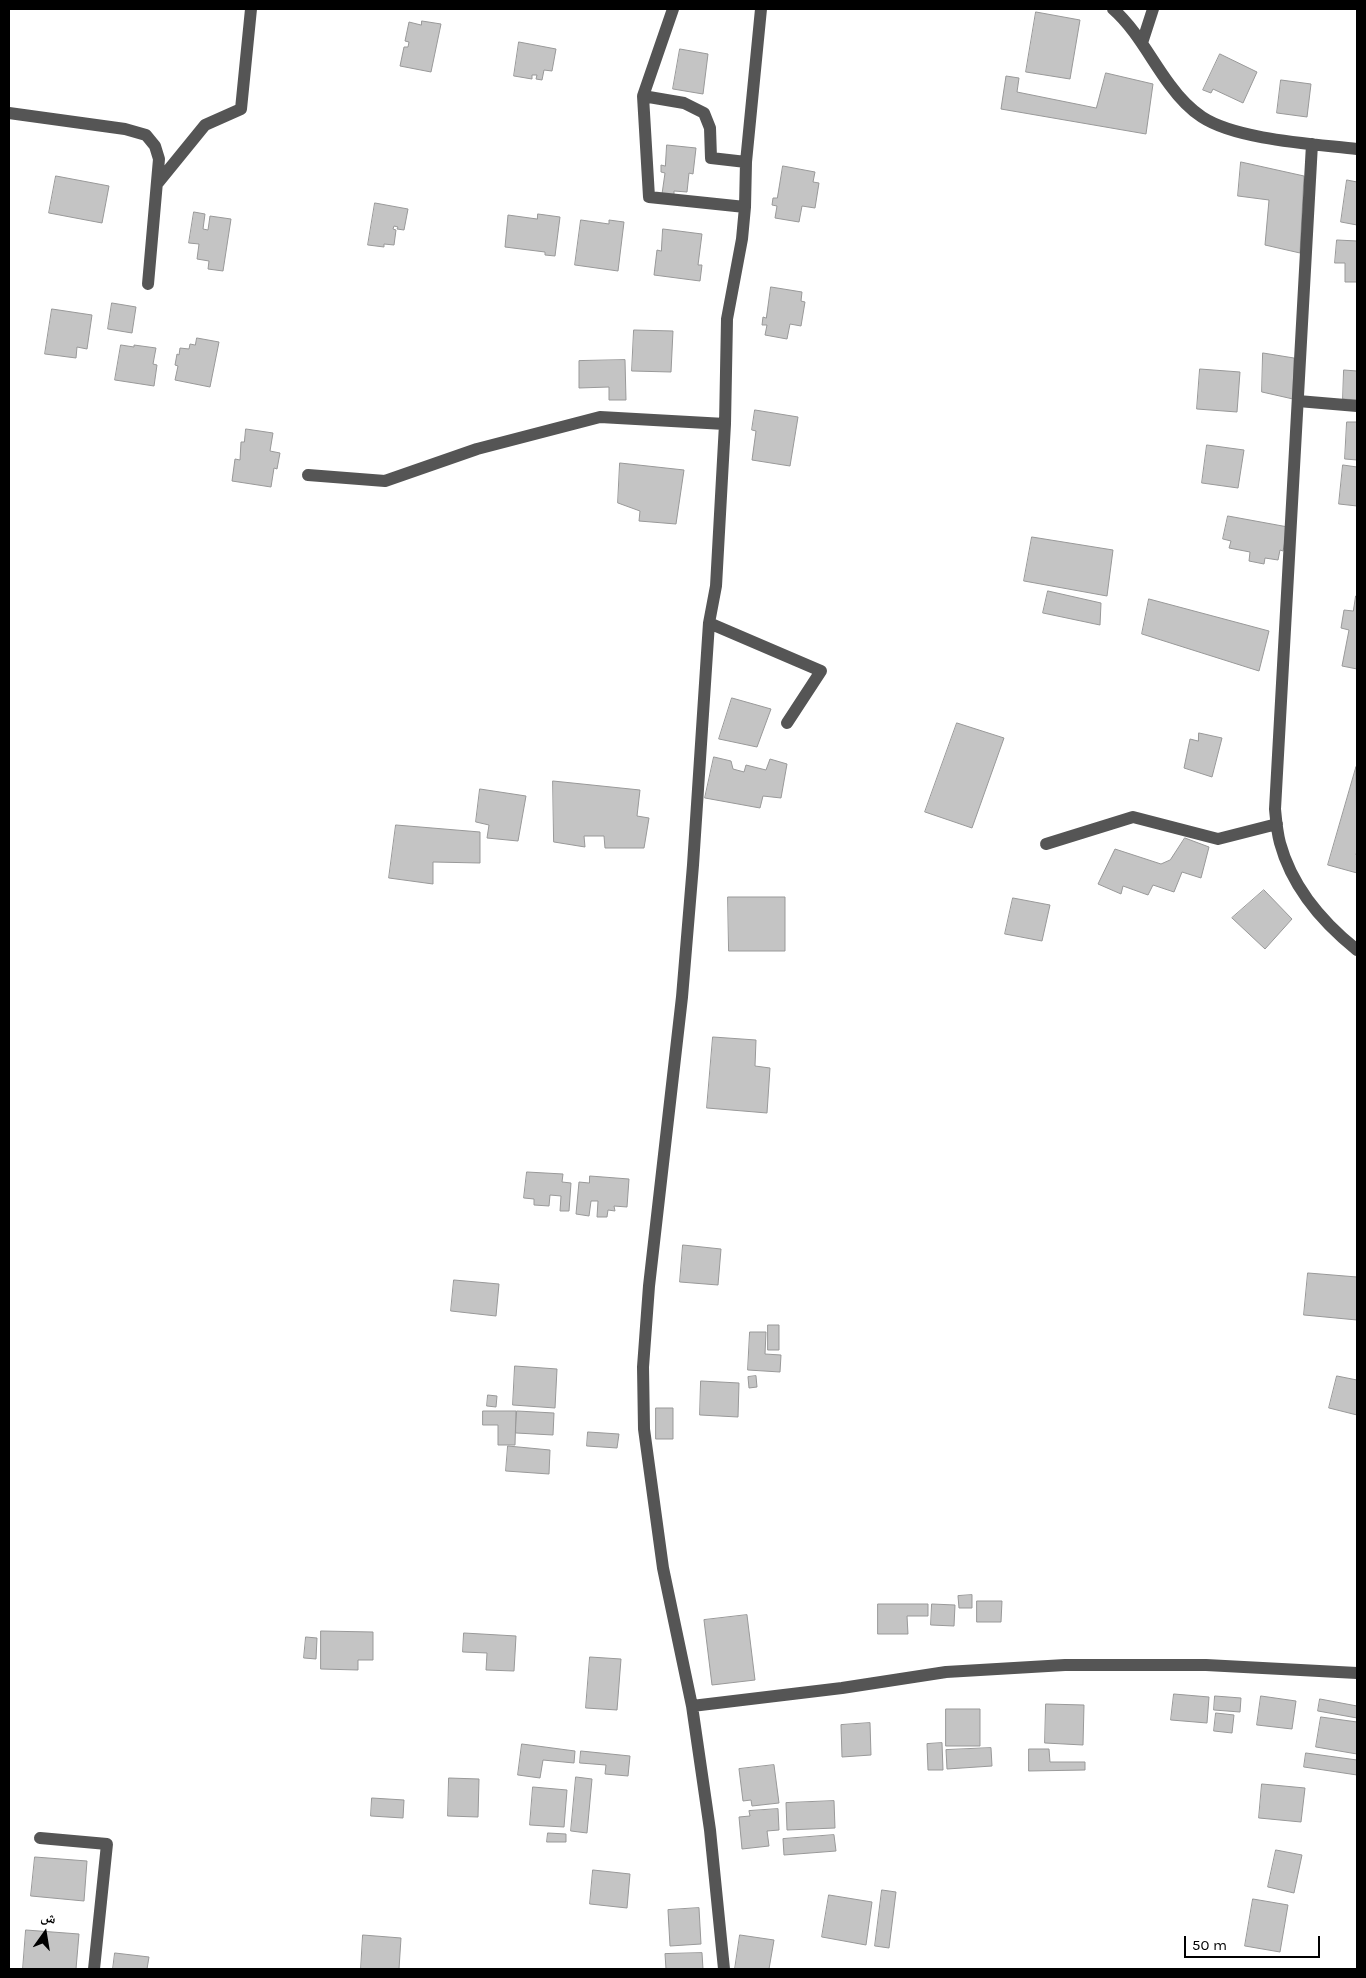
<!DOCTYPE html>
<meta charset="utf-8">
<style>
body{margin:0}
#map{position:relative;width:1366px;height:1978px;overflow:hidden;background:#fff;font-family:Karla,"Noto Naskh Arabic",sans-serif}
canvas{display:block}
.frame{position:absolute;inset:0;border:10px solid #000;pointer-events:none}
.north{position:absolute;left:20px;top:1908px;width:50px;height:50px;-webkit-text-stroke:4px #fff;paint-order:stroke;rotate:13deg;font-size:14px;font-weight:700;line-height:20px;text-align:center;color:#000}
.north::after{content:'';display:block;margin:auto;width:18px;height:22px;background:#000;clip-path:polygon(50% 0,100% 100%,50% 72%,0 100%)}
.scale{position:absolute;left:1184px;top:1936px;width:136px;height:22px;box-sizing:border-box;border:2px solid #000;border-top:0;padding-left:6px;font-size:15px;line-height:18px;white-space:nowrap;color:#000;-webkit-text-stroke:4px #fff;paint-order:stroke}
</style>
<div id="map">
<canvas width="1366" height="1978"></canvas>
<div class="frame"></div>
<div class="north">ش</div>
<div class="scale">50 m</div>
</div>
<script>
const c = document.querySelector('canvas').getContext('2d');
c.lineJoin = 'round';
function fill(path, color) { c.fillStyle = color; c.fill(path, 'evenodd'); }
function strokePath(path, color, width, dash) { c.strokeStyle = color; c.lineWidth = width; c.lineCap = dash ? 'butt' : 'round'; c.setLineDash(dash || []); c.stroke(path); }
const building = new Path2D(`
 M1036 12 1080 20 1070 79 1026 72Z
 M422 21 441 24 431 72 400 66 404 47H408L409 42 405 41 409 22 421 25Z
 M519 42 556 49 552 71 544 70 542 80 536 79 537 75H532V79L514 76Z
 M680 49 708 54 703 94 673 89Z
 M1220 54 1257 72 1243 103 1213 89 1211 93 1203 90Z
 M1106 73 1153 84 1146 134 1001 109 1006 76 1019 78 1017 92 1096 108Z
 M1281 80 1311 84 1307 117 1277 113Z
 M667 145 696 148 693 174 689 173 687 192 674 191V195L662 194 665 173 661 172V165L665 166Z
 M1241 162 1304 176 1300 253 1265 245 1269 200 1238 196Z
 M783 166 815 172 813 182 819 183 815 208 802 206 799 222 775 218 777 206 772 205 773 198H777Z
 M56 176 109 186 102 223 49 213Z
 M1347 180 1357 182V225L1341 222Z
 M375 203 408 209 404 230 397 229 398 227 394 226 393 229 396 230 394 245 384 244V247L368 245Z
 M194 212 205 214 203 229 208 230 210 216 231 219 223 271 208 269 209 261 197 259 199 244 189 243Z
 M538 214 560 217 555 256 545 255V252L505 247 508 215 537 219Z
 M581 220 609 224V220L624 222 618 271 575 265Z
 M663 229 702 234 698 265H702L700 281 654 275 657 250 661 251Z
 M1337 240 1357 241V282H1345V263H1335Z
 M771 287 802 292 801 301 805 302 801 326 790 324 787 339 765 335 767 325H762L763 317 766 318Z
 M112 303 136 307 132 333 108 329Z
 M52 309 92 315 87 349 77 347 76 358 45 354Z
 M634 330 673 331 671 372 632 371Z
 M197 338 219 342 210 387 175 380 178 366 175 365 177 354 179 355 180 348 189 349 190 344 195 345Z
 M121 345 134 347V345L156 348 153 364 157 365 154 386 115 380Z
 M1263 353 1294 358 1293 399 1262 392Z
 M625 360 626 400H609V387L579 388V361Z
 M1200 369 1240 372 1237 412 1197 409Z
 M1344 370 1357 371V400L1343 399Z
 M755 410 798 417 790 466 752 460 756 431 752 430Z
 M1347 422H1357V460L1345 459Z
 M246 429 273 433 270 451 280 453 277 469 274 468 271 487 232 481 235 459 240 460 241 442H244Z
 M1207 445 1244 450 1238 488 1202 483Z
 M620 463 684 470 676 524 639 521 640 511 618 503Z
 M1343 465 1357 467V506L1339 504Z
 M1228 516 1288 527 1283 551 1280 550 1278 560 1265 558 1264 564 1249 561 1250 552 1229 548 1231 541 1223 539Z
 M1032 537 1113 550 1107 596 1024 581Z
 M1048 591 1101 603 1100 625 1043 613Z
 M1356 596H1357V669L1342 666 1349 630 1341 628 1344 610 1353 611Z
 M1149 599 1269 631 1259 671 1142 634Z
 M732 698 771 709 757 747 719 739Z
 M957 723 1004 738 972 828 925 812Z
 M1199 733 1222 738 1212 777 1184 768 1190 739 1198 741Z
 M714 757 731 761 733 769 744 772 746 765 766 770 770 759 787 764 781 798 763 796 760 808 705 798Z
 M1356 767 1357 850 1356 855H1357V873L1328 865Z
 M553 781 640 790 637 816 649 818 644 848H605L604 836H584L585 847 554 842Z
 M480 789 526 796 518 841 487 838 489 825 476 822Z
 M396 825 480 832V863L433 862V884L389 878Z
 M1185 838 1209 847 1201 878 1182 872 1174 892 1153 885 1148 895 1123 886 1121 894 1098 884 1115 849 1161 864 1170 860Z
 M1264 890 1292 919 1265 949 1232 918Z
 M728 897H785V951H729Z
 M1013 898 1050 905 1042 941 1005 934Z
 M713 1037 756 1040 755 1066 770 1068 767 1113 707 1108Z
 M527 1172 563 1174 562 1182 571 1183 569 1211H560L561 1196 550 1195 549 1206 534 1205V1199L524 1198Z
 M590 1176 629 1179 627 1207 614 1206 615 1211 608 1210 607 1217H597L598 1201H591L589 1216 576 1214 579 1182 589 1183Z
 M683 1245 721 1249 718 1285 680 1282Z
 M1308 1273 1357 1277V1320L1304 1315Z
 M454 1280 499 1284 496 1316 451 1311Z
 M768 1325H779V1350H768Z
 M750 1332H766L765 1354 781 1355 780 1372 748 1370Z
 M515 1366 557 1369 555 1408 513 1405Z
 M756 1376 757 1387 749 1388 748 1377Z
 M1337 1376 1357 1380V1415L1329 1408Z
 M701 1381 739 1383 738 1417 700 1415Z
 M488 1395 497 1396 496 1407 487 1406Z
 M656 1408H673V1439H656Z
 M483 1411H516L515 1445H498V1425H483Z
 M517 1411 554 1413 553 1435 516 1433Z
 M588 1432 619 1434 617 1448 587 1446Z
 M508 1446 550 1450 549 1474 506 1471Z
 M972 1595V1608H959L958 1596Z
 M977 1601H1002L1001 1622H977Z
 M878 1604H928V1616H907L908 1634H878Z
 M932 1604 955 1605 954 1626 931 1625Z
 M747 1615 755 1680 712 1685 704 1620Z
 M321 1631 373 1632V1660H358V1670L321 1669Z
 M464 1633 516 1636 514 1671 486 1670 487 1653 463 1652Z
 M306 1637 317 1638 316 1659 304 1658Z
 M590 1657 621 1659 617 1710 586 1708Z
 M1174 1694 1209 1697 1207 1723 1171 1720Z
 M1215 1696 1241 1698 1240 1712 1214 1710Z
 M1261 1696 1296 1701 1292 1729 1257 1725Z
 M1320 1699 1357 1706V1718L1318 1711Z
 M1046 1704 1084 1705 1083 1745 1045 1743Z
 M946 1709H980V1746H946Z
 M1216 1713 1234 1715 1232 1733 1214 1731Z
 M1321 1717 1357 1722V1754L1316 1747Z
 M870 1723 871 1755 842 1757 841 1725Z
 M942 1743 943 1770H928L927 1744Z
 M522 1744 575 1751 574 1763 543 1760 540 1778 518 1775Z
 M991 1748 992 1766 947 1769 946 1750Z
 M1029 1749H1049L1050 1762H1085V1770L1029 1771Z
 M581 1751 630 1756 628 1776 605 1774 606 1765 580 1763Z
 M1306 1753 1357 1760V1775L1304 1767Z
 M774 1765 779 1803 752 1806 751 1800 743 1801 739 1769Z
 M576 1777 592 1779 587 1833 571 1831Z
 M449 1778 479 1779 478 1817 448 1816Z
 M1262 1784 1305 1788 1301 1822 1259 1818Z
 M533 1787 567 1790 564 1827 530 1825Z
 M372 1798 404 1800 403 1818 371 1816Z
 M834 1801 835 1828 787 1830 786 1803Z
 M778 1809 779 1830 767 1831 769 1846 742 1849 739 1817 750 1816 749 1811Z
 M548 1833 566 1834V1842H547Z
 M834 1835 836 1851 784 1855 783 1839Z
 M1276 1850 1302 1855 1294 1893 1268 1887Z
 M35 1857 87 1861 84 1901 31 1896Z
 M593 1870 630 1874 627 1908 590 1904Z
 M882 1890 896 1892 889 1948 875 1946Z
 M829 1895 872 1902 866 1945 822 1937Z
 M1253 1899 1288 1905 1280 1952 1245 1946Z
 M699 1908 701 1944 670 1946 668 1910Z
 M26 1930 79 1934 76 1969H23Z
 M363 1935 401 1938 399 1969H361Z
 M740 1935 774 1940 769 1969H735Z
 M115 1953 149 1957 147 1969H113Z
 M702 1953 703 1969H666L665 1954Z`);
const minor = new Path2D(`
 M1113 9C1137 30 1151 60 1170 85 1178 96 1190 109 1202 117 1237 140 1315 144 1357 149
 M1142 43 1153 9
 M643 96 673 9
 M9 113 125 129 146 135 155 146 159 159 148 284
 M1312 144 1275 809C1276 820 1277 832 1280 843 1292 887 1322 922 1357 950
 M157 184 205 125 241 109 251 9
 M745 207 649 197 643 96 684 103 704 113 710 128 711 158 746 162
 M1298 401 1357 406
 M308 475 385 481 477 449 600 417 725 424
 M709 623 821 671 787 723
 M1046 844 1133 817 1218 839 1277 824
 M692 1706 842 1688 946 1672 1065 1665H1206L1357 1673
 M40 1838 107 1844 94 1969
 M724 1969 710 1830 692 1706 663 1568 644 1429 643 1367 649 1286 682 997 693 865 709 623 716 586 725 424 727 319 742 239 745 207 746 162 761 9`);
fill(building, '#c4c4c4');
strokePath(building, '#999', 1);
strokePath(minor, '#555', 12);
</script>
